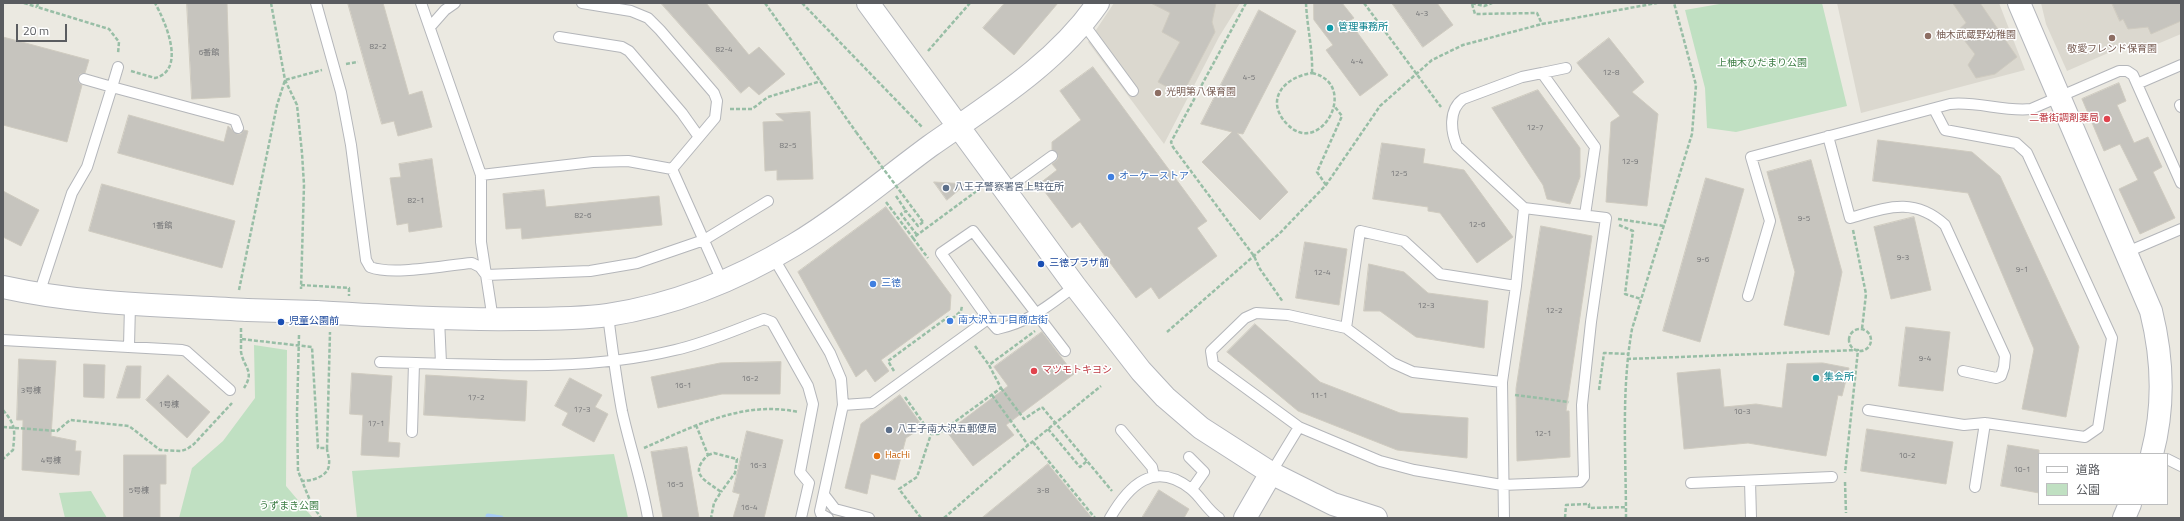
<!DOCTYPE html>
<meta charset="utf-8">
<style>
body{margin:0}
#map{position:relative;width:2184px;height:521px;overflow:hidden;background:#ebe9e1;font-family:"Titillium Web","Noto Sans JP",sans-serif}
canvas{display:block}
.frame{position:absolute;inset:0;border:4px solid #5a5c60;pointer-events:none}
.legend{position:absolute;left:2038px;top:453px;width:130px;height:52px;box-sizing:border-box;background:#fff;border:1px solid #bdbebf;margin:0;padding:5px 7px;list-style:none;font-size:12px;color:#5a5c60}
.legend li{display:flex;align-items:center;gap:8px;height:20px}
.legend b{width:20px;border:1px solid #bdbebf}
.scale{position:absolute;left:16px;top:24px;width:51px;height:18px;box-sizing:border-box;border:2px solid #5a5c60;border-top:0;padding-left:5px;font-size:12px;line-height:14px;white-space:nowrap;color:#5a5c60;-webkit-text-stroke:3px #fff;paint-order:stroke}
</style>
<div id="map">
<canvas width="2184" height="521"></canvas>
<div class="frame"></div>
<ul class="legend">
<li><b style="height:5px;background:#fff"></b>道路</li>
<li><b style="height:11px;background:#c0e0c2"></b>公園</li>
</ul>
<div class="scale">20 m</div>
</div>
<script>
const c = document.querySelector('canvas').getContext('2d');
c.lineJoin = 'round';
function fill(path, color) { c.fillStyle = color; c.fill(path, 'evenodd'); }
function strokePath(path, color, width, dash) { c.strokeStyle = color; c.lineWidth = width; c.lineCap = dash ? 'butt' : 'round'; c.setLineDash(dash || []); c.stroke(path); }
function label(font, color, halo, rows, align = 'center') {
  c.font = font + ' "Titillium Web","Noto Sans JP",sans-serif'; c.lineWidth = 3; c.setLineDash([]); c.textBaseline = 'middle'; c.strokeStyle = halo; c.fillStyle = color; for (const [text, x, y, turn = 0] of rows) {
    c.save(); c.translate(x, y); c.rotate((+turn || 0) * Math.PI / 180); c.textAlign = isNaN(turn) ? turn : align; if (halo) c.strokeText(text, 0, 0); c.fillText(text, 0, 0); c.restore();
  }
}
const education = new Path2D(`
 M1114 3H1240L1219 37 1164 144 1088 42Z
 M1837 3H1999L2025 70 1861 113Z
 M2041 3H2181V34L2136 53 2131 43 2067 71 2046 24Z`);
const green = new Path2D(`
 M1725 3H1822L1847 106 1736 132 1707 128 1705 88 1685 10Z
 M254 345 287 350 286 486 313 518H179L192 468 223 441 255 398Z
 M614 454 628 518H357L352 471Z
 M91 491 107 518H65L59 493Z`);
const stream = new Path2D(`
 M488 516 501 518`);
const building = new Path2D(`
 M187 3H227L230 97 192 99Z
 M348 3H383L409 95 422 91 432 127 398 136 394 121 382 124Z
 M661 3H706L749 55 759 47 785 74 759 95 749 86 741 93Z
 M1005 3H1058L1014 55 983 28Z
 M1151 3H1216L1212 22 1215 32 1182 95 1158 82 1180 42 1162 32 1170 13Z
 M1314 3H1342L1354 18 1349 21 1388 75 1360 96 1326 50 1333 45 1314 20Z
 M1392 3H1437L1453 25 1423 47Z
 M1953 3H1980L2017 57 1995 74 1976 78 1968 65 1975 54 1957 31 1966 23Z
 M2112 3H2181V21L2151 34 2148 27 2128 29 2123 19 2120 21Z
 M1259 10 1296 31 1243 134 1237 133 1288 192 1260 220 1202 162 1232 132 1201 124Z
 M3 37 89 60 85 73 80 74 78 78 79 83 82 85 67 142 3 125Z
 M1609 38 1644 82 1632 92 1658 114 1647 206 1606 202 1611 122 1620 116 1577 63Z
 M1093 67 1207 221 1197 228 1217 256 1159 299 1151 287 1136 298 1080 222 1072 228 1039 184 1057 170 1052 164 1058 159V155L1052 150V142L1081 120 1060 91Z
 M2119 83 2126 101 2117 105 2134 143 2148 137 2162 167 2153 172 2175 218 2140 234 2119 189 2138 180 2120 144 2104 151 2082 99Z
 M1538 90 1580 148V177L1570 204 1547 199 1543 185 1492 108Z
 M810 112 813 179 777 180V170L765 171 763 122 784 121 776 114Z
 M129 115 224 142 228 126 237 134H241L244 130 248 131 233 185 118 153Z
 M1878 140 1972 152 2000 176 2079 347 2066 417 2022 409 2034 349 1968 193 1873 181Z
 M1382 143 1425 149 1423 163 1464 170 1513 237 1477 263 1440 213 1428 211V207L1373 199Z
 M432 159 442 227 409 232 408 223 397 225 390 178 401 177 399 164Z
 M1811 160 1842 272 1829 335 1784 325 1795 272 1767 172Z
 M1706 178 1744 189 1700 342 1663 331Z
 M934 182 966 184 947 200Z
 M102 184 235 221 222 268 89 231Z
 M544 190 546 207 659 196 662 225 522 239 521 228 506 229 503 194Z
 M3 191 39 210 21 246 3 237Z
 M886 207 951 295 950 310 881 360 889 371 875 382 866 369 856 377 798 272Z
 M1914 217 1931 290 1891 299 1874 227Z
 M1541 226 1592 236 1566 411H1569L1570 457 1517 461 1516 389Z
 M1305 242 1347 249 1339 305 1296 298Z
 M1369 264 1404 272 1428 293 1488 301 1484 348 1416 337 1380 311H1364Z
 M1255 324 1320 382 1400 413 1468 418 1467 458 1397 450 1298 411 1227 352Z
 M1906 327 1950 332 1943 391 1899 386Z
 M1042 332 1074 374 1006 425 1014 435 973 466 947 432 1008 386 994 367Z
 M19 359 56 361 51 436 76 441 75 451H81L79 475 22 470 23 420H17Z
 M781 362 780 394H722L658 408 651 377 720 363Z
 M1823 363 1849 368 1842 396 1838 395 1826 456 1748 443 1684 449 1677 373 1720 369 1724 407 1756 404 1782 408 1787 364Z
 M84 364 105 365 104 398 84 397Z
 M127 366H141L140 398H117Z
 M352 373 392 376 388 442 400 443 399 457 361 455 363 415 350 414Z
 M168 375 210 412 187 438 146 400Z
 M426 375 527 381 525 421 424 415Z
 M570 378 602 395 595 407 608 414 594 442 562 425 568 413 555 406Z
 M900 395 923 427 906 438 895 480 871 474 867 494 845 488 861 424Z
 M1867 429 1953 442 1946 484 1861 471Z
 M747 431 783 440 764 518H733L740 494 733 492Z
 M2008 445 2039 450V493L2001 486Z
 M687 447 699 518H663L651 452Z
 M124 455H166V484H160V518H124Z
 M1048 464 1092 518H982Z
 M1159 490 1189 509 1184 518H1142Z`);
const path = new Path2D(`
 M24 3 37 7
 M38 3 37 7 109 29 119 42 118 54
 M271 3 285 80 297 105 302 153 304 185 301 289
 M765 3 856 132
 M802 3 922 127
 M1246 3 1171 142 1173 147 1254 256 1260 269 1283 302
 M1306 3C1307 27 1313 50 1312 73
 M1364 3 1441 107
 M1472 3 1484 6 1492 3
 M1472 4 1475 14 1537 13 1542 24
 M928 51 970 3
 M346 64 358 62
 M131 71 155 78C187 70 165 21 155 3
 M1312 73C1361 84 1320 159 1287 124 1264 100 1284 77 1312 73Z
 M730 109H752L768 97 821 81
 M1326 185 1317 172 1342 116 1335 107
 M896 196 906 211
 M886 202 913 238 978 190
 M1618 219 1664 226
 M1619 225 1633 231 1625 294 1641 299
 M1853 230 1866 294 1862 329
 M917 235 901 214 906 211 918 226 923 222
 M913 238 928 258
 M301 285 349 288V296
 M239 290 277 105 285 80 322 70
 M241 328V339L312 347 318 448H327L330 332
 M1849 340a11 11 0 1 1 22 0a11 11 0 1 1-22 0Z
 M1167 332 1280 233 1326 185 1380 106 1432 60 1463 45 1542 24 1657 3
 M299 335 297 414 298 471 311 503 321 518
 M241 339C241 343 241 348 241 352 244 368 255 371 244 388
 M975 346 989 365
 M1627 359 1858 350 1845 473
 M894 371 888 361 948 317 953 318 961 311 962 306
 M1001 388 1024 419 1042 407
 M1599 390 1604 353 1628 354
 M992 395 1028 445
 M1515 395 1569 402
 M905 397 931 434
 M3 410C16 425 15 430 13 450L3 459
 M696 425 708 455C688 474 705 480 721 492L714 503 711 518
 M3 427 57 431 70 420 129 426 160 450 181 451 187 449 194 444 232 403
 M1048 429 1080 467 1087 461 1112 491
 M1033 442 1095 518
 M644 448C692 427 743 400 798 412
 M708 455 714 453 737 459 735 473 721 492
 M301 481C311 481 329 477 329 464 330 459 327 453 327 448
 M1845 482 1846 513
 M921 518 899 489 917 477 931 434H938L1001 388 989 365 1035 331
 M944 518 1021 451 1101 386
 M1565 518 1566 505 1589 504V508L1626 507
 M1626 518C1626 455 1621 391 1632 329L1692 134 1696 85 1674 3`);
const lane = new Path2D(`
 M316 3 341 92 351 145 366 260 370 267C393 276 446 265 472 263L480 267 486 275 590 271 637 263 704 240 768 201
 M421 3 481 175V242L493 320
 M1083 23 1133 91
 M430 27 445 10 455 3
 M559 37 622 47 629 51 682 113 699 137
 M1542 73 1566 68
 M84 79 112 87 118 67
 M2137 84 2181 65
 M2180 105 2181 107
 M1828 136 1850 218C1886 208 1913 196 1945 225L2005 356 2004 367 2001 376 1996 378 1963 371
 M672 169 722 281
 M481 175 593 162 628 161 672 169 715 118 717 101 714 93 660 30 648 18 631 11 582 3
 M1005 190 1052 156
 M2127 252 2181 229
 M773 257 830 353 841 379 843 405 820 511 821 514 828 518
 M39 294 72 193 87 167 112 87 235 120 238 128
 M1748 296 1770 221 1751 157 1950 104C1977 101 2004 112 2031 109L2119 71H2127L2133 75 2181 183
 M608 315C612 347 616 379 622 411 630 447 642 482 648 518
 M439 319 441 363
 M988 319 941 253 973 231 1065 351
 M1346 328 1360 231 1404 241 1440 274 1516 286
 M3 340 182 350 186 351 230 390
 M129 346 130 305
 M380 362C478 364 580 373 675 350 706 343 735 330 764 319L772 322 808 386 813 404 800 472 809 483 801 518
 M1502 382 1413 372 1393 363 1346 328 1288 315 1256 313 1245 318 1211 351 1213 364 1299 427 1380 461 1414 470 1502 485 1580 482 1584 477 1582 405 1591 322 1606 218 1524 208
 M843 405 872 403 988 319 997 329C1030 322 1049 305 1075 286
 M1868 410 1964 425 1985 423 2085 437 2098 428 2112 338 2027 153 2016 143 1945 130 1934 109
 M1121 430 1152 467 1154 476
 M412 432 414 363
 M1189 457 1204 472 1192 489
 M2167 459 2181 466
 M1271 473 1299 427
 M1750 481 1751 518
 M1691 483 1832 477
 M1975 487 1985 423
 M825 496 835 509 869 518
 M1110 518C1129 485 1154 460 1191 489 1201 497 1207 510 1219 518
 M1504 518 1502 382 1516 286 1524 208 1457 146C1451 132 1448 110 1463 99L1522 77 1542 73 1595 147 1585 215`);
const secondary = new Path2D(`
 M868 3 1075 286 1141 371 1165 397 1201 428 1271 473 1333 504 1376 518
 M2019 3 2151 311C2163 359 2165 405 2152 454
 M3 287C84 305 165 305 247 310
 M316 312C384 316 452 320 520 319 549 319 579 319 608 315 673 305 738 279 794 245 842 216 885 179 930 146 990 104 1056 64 1098 3
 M1245 518 1271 473
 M2124 518 2130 504`);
const pathBridge = new Path2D(`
 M856 132 923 222
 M1042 407 1087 461`);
const secondaryBridge = new Path2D(`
 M247 310 316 312`);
const markers = [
 [1330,28,4,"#0f9aa8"],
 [1928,36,4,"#8d6e63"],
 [2112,38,4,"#8d6e63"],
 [1158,93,4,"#8d6e63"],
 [2107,119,4,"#e0444e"],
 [1111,177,4,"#3f7fe0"],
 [946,188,4,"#5c6f8a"],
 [1041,264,4,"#1a4fb4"],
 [873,284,4,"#3f7fe0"],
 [950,321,4,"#3f7fe0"],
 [281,322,4,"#1a4fb4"],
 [1034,371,4,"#e0444e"],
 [1816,378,4,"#0f9aa8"],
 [889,430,4,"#5c6f8a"],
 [877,456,4,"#e8710a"]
];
const numberNames = [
 ["4-3",1422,14],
 ["82-2",378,47],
 ["82-4",724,50],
 ["6番館",209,53],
 ["4-4",1357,62],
 ["12-8",1611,73],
 ["4-5",1249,78],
 ["12-7",1535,128],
 ["82-5",788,146],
 ["12-9",1630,162],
 ["12-5",1399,174],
 ["82-1",416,201],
 ["82-6",583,216],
 ["9-5",1804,219],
 ["12-6",1477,225],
 ["1番館",162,226],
 ["9-3",1903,258],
 ["9-6",1703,260],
 ["9-1",2022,270],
 ["12-4",1322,273],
 ["12-3",1426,306],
 ["12-2",1554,311],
 ["9-4",1925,359],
 ["16-2",750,379],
 ["16-1",683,386],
 ["3号棟",31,391],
 ["11-1",1319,396],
 ["17-2",476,398],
 ["1号棟",169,405],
 ["17-3",582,410],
 ["10-3",1742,412],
 ["17-1",376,424],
 ["12-1",1543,434],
 ["10-2",1907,456],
 ["4号棟",51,461],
 ["16-3",758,466],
 ["10-1",2022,470],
 ["16-5",675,485],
 ["5号棟",139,491],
 ["3-8",1043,491],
 ["16-4",749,508]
];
const cultureNames = [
 ["管理事務所",1338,28],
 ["集会所",1824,378]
];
const educationNames = [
 ["柚木武蔵野幼稚園",1936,36],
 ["敬愛フレンド保育園",2112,50,"center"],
 ["光明第八保育園",1166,93]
];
const parkNames = [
 ["上柚木ひだまり公園",1762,64],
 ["うずまき公園",289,507]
];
const healthNames = [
 ["二番街調剤薬局",2099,119],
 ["マツモトキヨシ",1042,371,"left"]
];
const shopNames = [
 ["オーケーストア",1119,177],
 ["三徳",881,284],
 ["南大沢五丁目商店街",958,321]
];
const serviceNames = [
 ["八王子警察署宮上駐在所",954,188],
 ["八王子南大沢五郵便局",897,430]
];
const transitNames = [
 ["三徳プラザ前",1049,264],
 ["児童公園前",289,322]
];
const foodNames = [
 ["HacHi",885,456]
];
fill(education, '#dbd8cf');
fill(green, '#c0e0c2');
strokePath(stream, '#a7cdf5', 5);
fill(building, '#c6c4be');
strokePath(building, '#cfcbc0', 1);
strokePath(lane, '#b4b6ba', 12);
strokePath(secondary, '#b5b7bc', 24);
strokePath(path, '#98bea6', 2.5, [4, 2]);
strokePath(lane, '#fff', 10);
strokePath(secondary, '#fff', 22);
strokePath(secondaryBridge, '#b5b7bc', 24, []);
strokePath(pathBridge, '#98bea6', 2.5, [4, 2]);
strokePath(secondaryBridge, '#fff', 22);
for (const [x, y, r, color] of markers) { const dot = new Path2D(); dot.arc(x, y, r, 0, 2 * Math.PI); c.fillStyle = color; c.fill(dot); strokePath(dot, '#fff', 1.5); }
label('8px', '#757678', null, numberNames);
label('10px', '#0d838f', '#fff', cultureNames, 'left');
label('10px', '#785e54', '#fff', educationNames, 'left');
label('10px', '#3c7d44', '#fff', parkNames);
label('10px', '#be3a42', '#fff', healthNames, 'right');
label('10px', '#366cbe', '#fff', shopNames, 'left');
label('10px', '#4e5e75', '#fff', serviceNames, 'left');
label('10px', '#164399', '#fff', transitNames, 'left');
label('10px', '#c56008', '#fff', foodNames, 'left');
</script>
